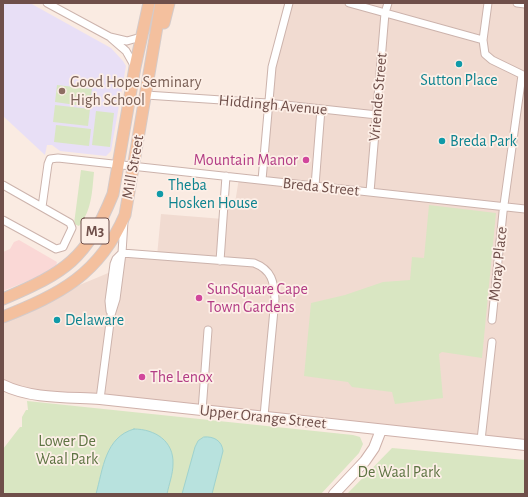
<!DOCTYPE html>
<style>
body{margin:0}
#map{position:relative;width:528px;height:497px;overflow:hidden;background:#faebe2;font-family:"Alegreya Sans",sans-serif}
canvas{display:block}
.frame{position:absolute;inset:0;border:4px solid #6f4f4a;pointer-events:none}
</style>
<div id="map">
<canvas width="528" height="497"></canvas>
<div class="frame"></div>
</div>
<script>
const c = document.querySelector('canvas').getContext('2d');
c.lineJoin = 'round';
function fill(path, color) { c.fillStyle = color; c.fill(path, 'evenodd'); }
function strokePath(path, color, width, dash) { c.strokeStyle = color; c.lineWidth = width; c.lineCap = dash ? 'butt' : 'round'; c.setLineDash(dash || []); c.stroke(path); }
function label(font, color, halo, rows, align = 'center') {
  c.font = font + ' "Alegreya Sans",sans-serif'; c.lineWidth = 3.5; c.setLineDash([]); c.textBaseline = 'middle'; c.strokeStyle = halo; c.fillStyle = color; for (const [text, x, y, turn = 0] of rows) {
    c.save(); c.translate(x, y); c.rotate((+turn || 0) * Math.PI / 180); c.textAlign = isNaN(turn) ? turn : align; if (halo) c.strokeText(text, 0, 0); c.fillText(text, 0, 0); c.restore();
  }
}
const residential = new Path2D(`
 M289 3H525V445L38 394 3 385V317L113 271 122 253 157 256 161 214 223 219 224 202 235 203 239 178 261 180 269 85Z`);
const commercial = new Path2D(`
 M19 240 57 262 56 266 40 276 3 291V252L10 249 14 242Z`);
const education = new Path2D(`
 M3 3H30L111 48 123 61 126 66 111 151 106 156 60 151 52 145H47L45 155 3 116Z`);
const green = new Path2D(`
 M57 85 92 89 89 107 55 102Z
 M55 105 90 109 88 126 53 122Z
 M96 111 114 113 110 147 92 145Z
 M56 125 91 129 89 146 54 142Z
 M81 170 94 172C92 192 92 210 79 226L74 224Z
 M429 205 496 213 482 358 442 352 439 354 443 398 395 404 392 392 352 387 348 382 304 376 311 303 345 295 383 282 410 280 412 257 424 258Z
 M27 401 353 435 360 437 363 444 359 453 321 494H3V449L20 427H22V417L26 410H28Z
 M392 448 525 460V494H347Z`);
const water = new Path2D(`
 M134 429C155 429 174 441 173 464 173 474 169 484 167 494H96C103 469 105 437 134 429Z
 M204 437C214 436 222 441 223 451L212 494H182L195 447 198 441Z`);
const street = new Path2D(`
 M47 3 110 37 127 41 141 37
 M349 3 483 40
 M488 3 483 40 485 54 492 60 525 76
 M517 3 525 4
 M111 38 126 51 135 67
 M146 95 267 103 377 115
 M262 180 272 67 289 3
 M3 185 70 223 72 228 63 247 56 249 3 220
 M315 186 321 109
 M370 192 385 13 388 3
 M42 207 48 164 50 159 58 158 525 209
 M122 253 254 263C272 270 274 282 275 299L264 416
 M220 261 226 176
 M110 311 109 301 114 264 116 259 122 253
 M492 320 503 212 522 75
 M100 399 111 315 116 299 122 253 124 221
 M202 411 208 330
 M481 440 492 342`);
const secondary = new Path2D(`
 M3 385C31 399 69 397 100 399L525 445
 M334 494 365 461 374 448 381 430`);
const primary = new Path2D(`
 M164 23 169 3
 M3 299C66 272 86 260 113 194L135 67 149 3
 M3 317C60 294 99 275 125 215L161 3`);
const markers = [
 [459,64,4,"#0f9aa8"],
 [62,91,4,"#8d6e63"],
 [442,141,4,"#0f9aa8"],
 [306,160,4,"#d1479c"],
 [160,194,4,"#0f9aa8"],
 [199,298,4,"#d1479c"],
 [57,320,4,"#0f9aa8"],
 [142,377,4,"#d1479c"]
];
const shields = [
 [95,231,28]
];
const shieldNames = [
 ["M3",95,231]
];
const cultureNames = [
 ["Sutton Place",459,80,"center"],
 ["Breda Park",450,141],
 ["Theba",168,185],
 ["Hosken House",168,203],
 ["Delaware",65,320]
];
const educationNames = [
 ["Good Hope Seminary",70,82],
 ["High School",70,100]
];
const streetNames = [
 ["Vriende Street",378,97,-85],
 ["Hiddingh Avenue",273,105,5],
 ["Mill Street",133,167,-80],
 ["Breda Street",321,187,6],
 ["Moray Place",498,264,-84],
 ["Upper Orange Street",263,417,6]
];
const hotelNames = [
 ["Mountain Manor",298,160,"right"],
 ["SunSquare Cape",207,289],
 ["Town Gardens",207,307],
 ["The Lenox",150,377]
];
const parkNames = [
 ["Lower De",67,441],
 ["Waal Park",67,459],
 ["De Waal Park",399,472]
];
fill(residential, '#f1dbd1');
fill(commercial, '#fad8d6');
fill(education, '#e8dff6');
fill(green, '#d9e6c2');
fill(water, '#b8e2de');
strokePath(water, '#9fd2ce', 1);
strokePath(street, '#ccb3ac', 9);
strokePath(secondary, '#cfb1aa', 12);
strokePath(primary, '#d4cac9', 13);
strokePath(street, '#fff', 7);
strokePath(secondary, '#fff', 10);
strokePath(primary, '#f4c09e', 11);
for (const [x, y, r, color] of markers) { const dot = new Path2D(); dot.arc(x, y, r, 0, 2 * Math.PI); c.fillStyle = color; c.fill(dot); strokePath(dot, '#fdefe7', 1.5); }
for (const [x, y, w] of shields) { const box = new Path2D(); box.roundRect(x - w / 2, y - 13, w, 26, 3); c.fillStyle = '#fdefe7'; c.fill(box); strokePath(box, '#6f4f4a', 1); }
label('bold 15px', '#6f4f4a', null, shieldNames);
label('16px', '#0d838f', '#fdefe7', cultureNames, 'left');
label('16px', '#785e54', '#fdefe7', educationNames, 'left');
label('16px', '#6f4f4a', '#fdefe7', streetNames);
label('16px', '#b23c85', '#fdefe7', hotelNames, 'left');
label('16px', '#5e7443', '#fdefe7', parkNames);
</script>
